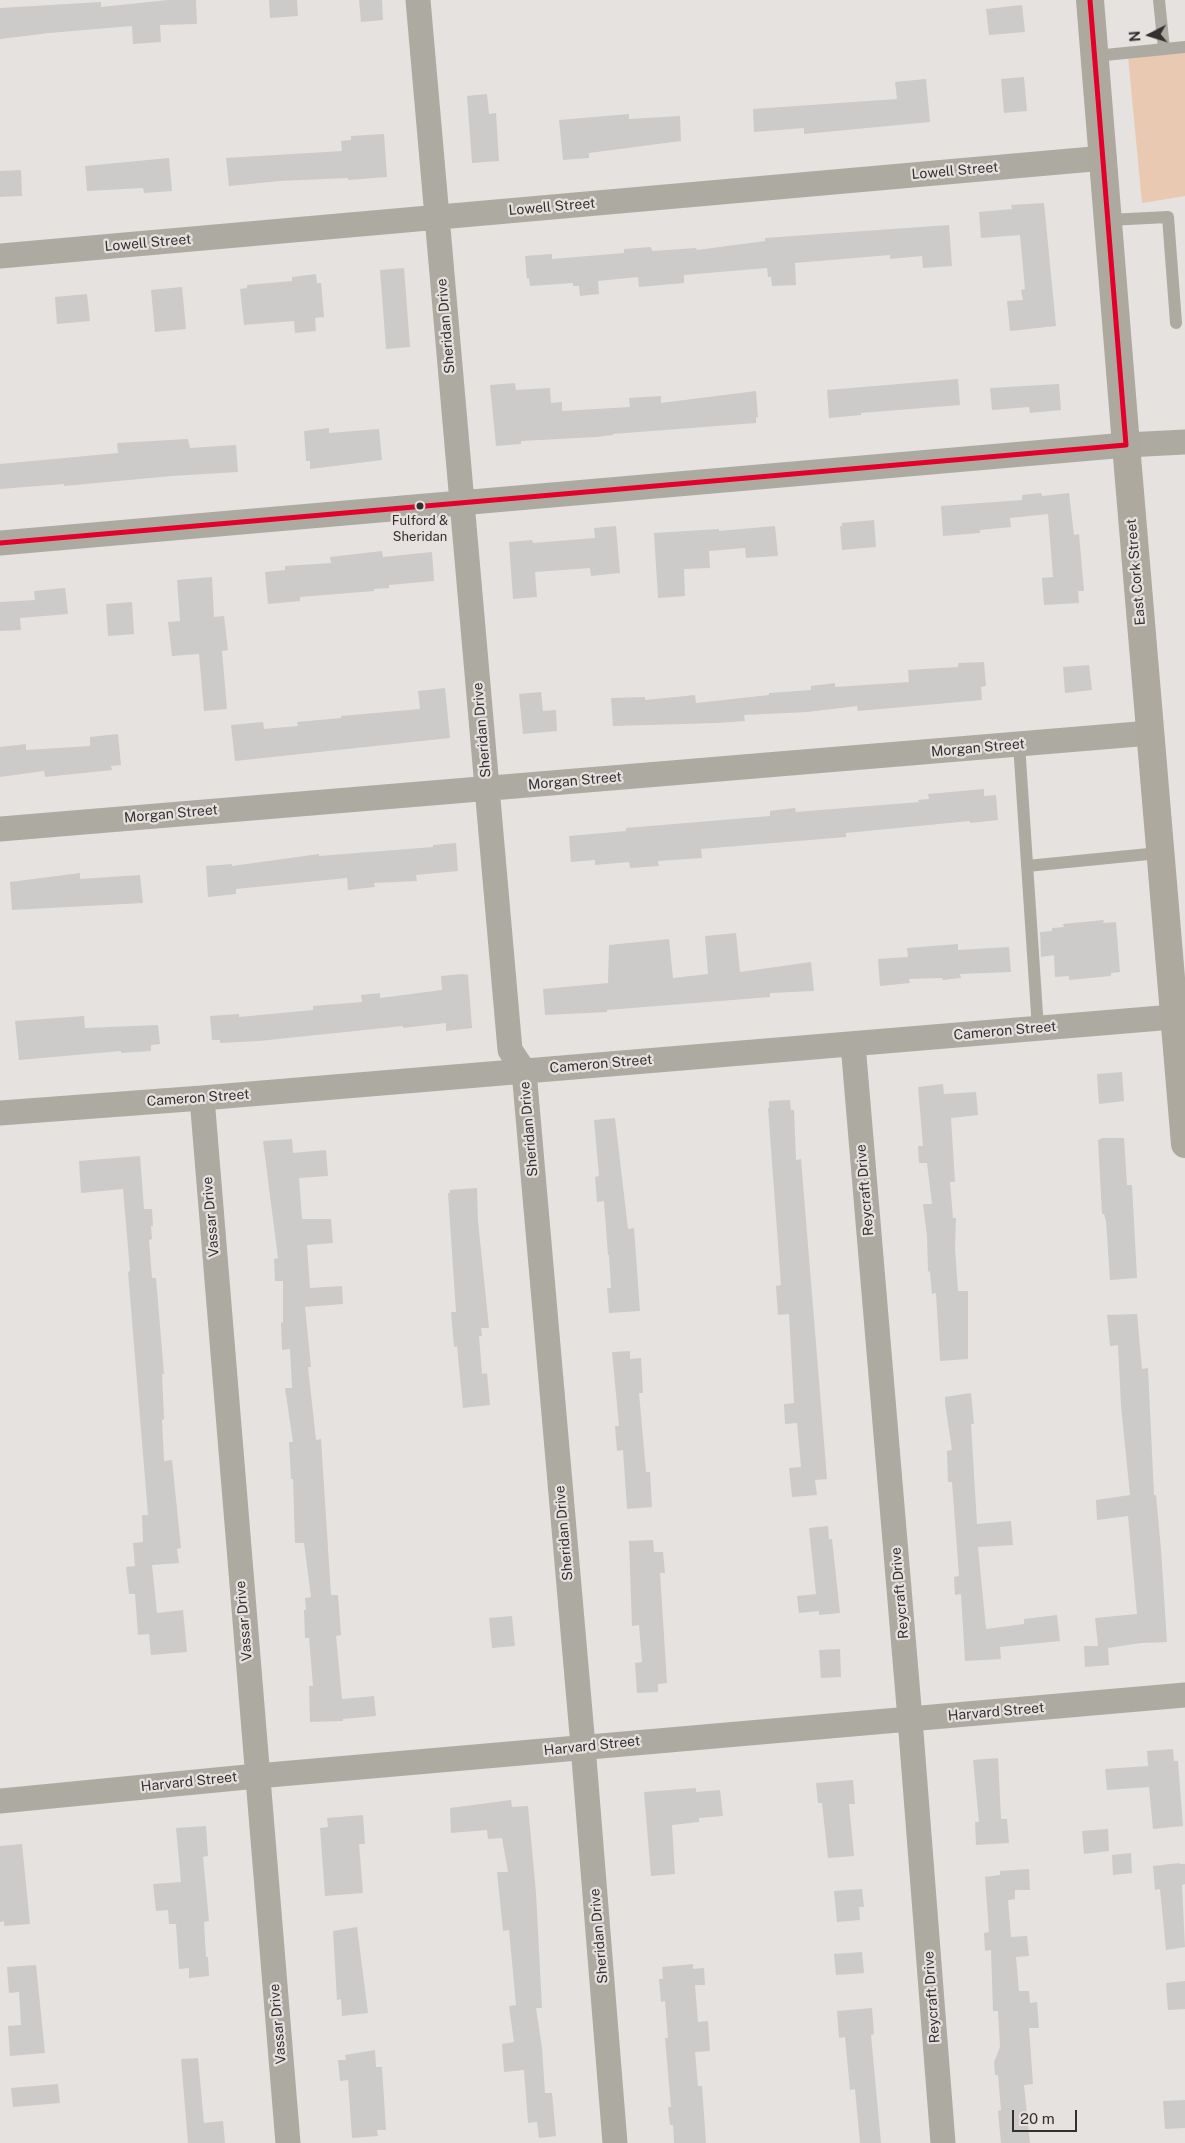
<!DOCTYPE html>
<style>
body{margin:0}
#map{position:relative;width:1185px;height:2143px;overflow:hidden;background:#e5e2e0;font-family:"Public Sans",sans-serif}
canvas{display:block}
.north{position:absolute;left:1125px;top:10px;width:50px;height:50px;-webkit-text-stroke:4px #e6e1df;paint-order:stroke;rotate:265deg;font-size:14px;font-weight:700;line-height:20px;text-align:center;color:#333130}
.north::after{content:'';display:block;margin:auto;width:18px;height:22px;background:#333130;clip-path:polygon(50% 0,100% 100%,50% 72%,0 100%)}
.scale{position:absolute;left:1012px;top:2110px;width:65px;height:22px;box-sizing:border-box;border:2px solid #333130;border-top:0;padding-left:6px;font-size:15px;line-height:18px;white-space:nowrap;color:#333130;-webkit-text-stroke:4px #e6e1df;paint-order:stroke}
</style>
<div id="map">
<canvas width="1185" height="2143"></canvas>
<div class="north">N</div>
<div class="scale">20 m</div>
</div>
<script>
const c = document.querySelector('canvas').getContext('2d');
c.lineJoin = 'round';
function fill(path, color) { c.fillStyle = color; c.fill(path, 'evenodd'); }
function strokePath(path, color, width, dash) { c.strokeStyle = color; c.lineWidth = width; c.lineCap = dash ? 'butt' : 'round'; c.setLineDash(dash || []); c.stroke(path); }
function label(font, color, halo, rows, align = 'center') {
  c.font = font + ' "Public Sans",sans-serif'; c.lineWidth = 4.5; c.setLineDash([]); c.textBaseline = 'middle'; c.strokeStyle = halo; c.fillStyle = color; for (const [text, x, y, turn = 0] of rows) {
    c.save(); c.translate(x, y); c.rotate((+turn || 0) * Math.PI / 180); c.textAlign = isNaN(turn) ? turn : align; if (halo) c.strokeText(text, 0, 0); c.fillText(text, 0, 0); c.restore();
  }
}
const green = new Path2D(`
 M1185 52V196L1142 203 1128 56Z`);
const building = new Path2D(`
 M168 0H196L197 24 160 25 161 42 133 44 132 26 49 33 0 39V8L101 2V7Z
 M269 0H297L298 16 270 18Z
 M359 0H382L383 20 361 22Z
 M1022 5 1025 32 989 35 986 9Z
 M1024 77 1027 111 1004 113 1001 79Z
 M926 79 930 122 804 134V128L754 132 753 109 897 99 895 82Z
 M487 94 489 114 496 113 499 161 472 163 467 96Z
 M629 114V119L680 116 681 141 589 153V158L563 160 559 120Z
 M384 134 387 177 348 180V178L280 181 229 186 226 158 342 151 341 141 351 140V136Z
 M169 158 172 191 144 193 143 188 87 191 85 166Z
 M21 170 22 196 0 197V171Z
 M1044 203 1056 326 1010 331 1007 301 1023 300 1021 290 1025 289 1020 235 981 238 979 212 1012 209 1011 205Z
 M949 225 952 266 923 268 922 256 890 259V255L795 263 796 285 772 286 771 277H768L767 268 684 275V283L639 287 638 277 598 281 599 294 580 296 579 286H573V283L530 286 529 278 527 279 525 256 552 254V259L624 253V249L651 247 652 251 696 248 697 250 765 241V238Z
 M404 268 410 347 386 349 380 270Z
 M316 274 317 283H321L324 317 315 318 316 331 295 333 294 321 244 325 240 289 247 288V285L292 281V277Z
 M182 287 186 329 155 332 151 290Z
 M87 294 90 321 57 324 55 297Z
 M958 379 960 405 861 413V415L829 418 827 390Z
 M515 383 516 390 550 388 551 403 562 402V411L630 407 629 398 661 396V403L756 391 758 417 756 418V423L613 434V435L596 437 521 441V444L496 446 490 385Z
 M1059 384 1061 410 1030 413 1029 407 992 410 990 388Z
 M329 428V433L379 429 382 460 310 469V461H306L304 431Z
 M188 439 190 448 236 445 238 472 172 476 64 486V484L0 489V464L118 453 117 443Z
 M1041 493 1042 496 1069 493 1074 535 1079 534 1084 591H1078L1079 603 1044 605 1042 578 1053 577 1048 514 1010 518 1011 527 980 530V533L943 536 941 506 1022 500V495Z
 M874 520 876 547 842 550 840 526H842V523Z
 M616 526 620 573 591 576 590 568 535 572 537 597 513 599 509 542 532 540 533 543 595 538 594 528Z
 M775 526 778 556 746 558 745 548 709 551 710 568 684 569 685 596 658 598 654 533 719 529V531Z
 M382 551 383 557 432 552 434 581 389 585V588L374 589V591L300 597V601L268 604 265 572 285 570V566L331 563 330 557Z
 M212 577 214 617 224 616 228 650 222 651 227 709 204 711 199 654 172 656 168 622 180 621 177 580Z
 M65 588 68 614 20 618 21 630 0 631V602L35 600 34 591Z
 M132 602 134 634 108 636 106 604Z
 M984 662 986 686 981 687 982 700 858 711 857 706 807 712 744 715 745 721 717 723 613 726 611 698 645 697V700L695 695 696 703 769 695V693L811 690V686L835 683V687L909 682 908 670 958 667V663Z
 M1089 665 1092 690 1065 693 1063 667Z
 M445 688 450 738 235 761 231 725 263 722 264 729 298 726 297 722 341 718V716L420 709 418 691Z
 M541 692 543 711 556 710 557 731 523 734 519 694Z
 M118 734 121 765 111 766 112 770 45 777 44 771 0 777V747L26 744V750L90 746V737Z
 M984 789V796L996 795 998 820 970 823V821L846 833V837L701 849 702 858 658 861 659 866 630 868 629 862 595 865V860L571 862 569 836 626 831V828L770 816V811L777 810 795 808 796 812 919 802 918 800 929 799 928 794Z
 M456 843 458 871 416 875 417 881 374 883 375 887 348 890 347 878 236 889V894L208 897 206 866 232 864V866L319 854V856L433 847V845Z
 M80 873V879L140 875 143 903 12 910 10 882Z
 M1104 920 1103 923 1116 922 1120 972 1111 973V976L1069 980V976L1055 977 1054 955 1041 957 1040 932 1052 931V928L1064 927 1063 924Z
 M736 933 740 972 811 962 814 991 770 993V997L607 1010V1012L545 1015 543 989 608 983 609 945 669 939 673 978 708 974 705 936Z
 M958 944V950L1009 947 1011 972 960 974 961 978 943 980 942 978 909 979 910 983 880 986 878 959 908 957 907 948Z
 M463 974 468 975 472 1028 446 1031V1023L403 1028V1026L259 1041 220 1043V1040H212L210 1016 239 1014V1017L313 1010V1006L362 1002 361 995 380 993V998L442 990 441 976Z
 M84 1016 85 1028 158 1025 160 1044 151 1045V1051L121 1053V1051L19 1060 15 1021Z
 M1122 1072 1124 1101 1099 1104 1097 1074Z
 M943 1084 944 1094 976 1092 978 1115 951 1118 955 1182H950L953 1218H956L955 1248 958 1291H968V1359L940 1361 936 1293 932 1294 930 1272 928 1271 927 1236 923 1204H932L927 1163H919L918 1146H923L918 1087Z
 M790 1100 791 1110H794L796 1160 801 1159 827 1479 815 1480 817 1495 792 1497 789 1468 801 1467 797 1423 785 1424 784 1404 794 1403 789 1314 778 1315 776 1286 781 1285 768 1108H769V1101Z
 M615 1118 628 1229 634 1228 640 1311 609 1313 607 1288H611L609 1255H608L604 1201 597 1202 595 1177 599 1176 594 1120Z
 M1102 1138H1124L1127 1185H1132L1137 1278 1110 1280 1106 1221 1104 1214H1102L1098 1140Z
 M292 1139 293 1153 326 1150 328 1176 299 1178 302 1219H331L333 1243 307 1245 310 1288 342 1286 343 1304 305 1307 311 1367H308L316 1440 321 1439 331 1595H338L341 1635 336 1636 342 1699 374 1696 376 1716 343 1719V1721L310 1722 309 1686H313L309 1638H305L304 1610H306L305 1598 311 1597 304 1543H295L293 1479H291L289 1442H293L285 1388H292L290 1349 282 1350 281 1322 283 1323V1281H275L274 1259 278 1258 263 1141Z
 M140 1156 144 1209H152L153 1226H151L152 1239 149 1240 152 1278H156L164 1374H162L164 1419 162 1420 164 1461 172 1460 181 1548 177 1549 179 1563 152 1565 157 1613 183 1610 187 1652 151 1655 149 1634 138 1635 135 1594H129L126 1567 135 1566 133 1543 143 1542 142 1515H148L128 1272 130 1271 123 1189 81 1193 79 1161Z
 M477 1188 478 1221 489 1328H481L482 1336H479L482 1374 487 1373 490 1405 463 1408 457 1346 454 1347 451 1312H456L448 1193H450V1190Z
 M1137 1314 1142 1369 1148 1368 1154 1495H1156L1161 1550 1167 1642 1141 1643 1108 1648 1109 1665 1085 1667 1084 1646H1098L1095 1618 1137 1614 1128 1516 1097 1520 1096 1500 1130 1495 1121 1406 1118 1345 1110 1346 1107 1315Z
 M630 1351V1359L641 1358 643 1393H639L646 1472H650L652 1507 627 1509 623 1450 617 1451 615 1426H619L612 1352Z
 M971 1393 974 1424H971L977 1524 1011 1521 1013 1545 978 1547 986 1629 1024 1624V1619L1057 1615 1060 1641 1000 1647 1001 1659 965 1661 961 1594 955 1595 954 1577 959 1576 952 1482H948L947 1451 952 1450 945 1403V1397Z
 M828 1526 829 1539H832L840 1613 819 1615V1611L799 1613 797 1596 816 1594 809 1528Z
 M653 1540 654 1552H663L665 1573H660L667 1683 658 1684V1692L637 1693 635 1663 642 1662 639 1625 632 1626 629 1541Z
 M512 1616 515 1646 492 1648 489 1618Z
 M840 1649 841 1677 821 1678 819 1650Z
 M1173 1749 1174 1761H1178L1183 1826 1153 1829 1149 1787 1107 1790 1105 1769 1148 1766 1147 1751Z
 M998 1758 1001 1819H1007L1009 1843 976 1845 975 1822H979L973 1760Z
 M853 1780 855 1804H849L854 1856 828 1858 822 1803H818L816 1783Z
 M696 1788V1792L720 1790 723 1816 699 1818V1822L672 1825 675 1874 651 1876 644 1792Z
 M511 1800 512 1807 528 1806 536 1893 542 2008H536L542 2048 545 2093H552L556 2136 539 2138 537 2122 528 2123 524 2070 504 2072 502 2044 514 2042 509 2006 516 2005 509 1930 503 1931 497 1872H508L502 1838 488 1839 487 1830 451 1833 450 1808Z
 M363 1815 365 1844H359L363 1893 325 1896 320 1828 328 1827 327 1818Z
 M206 1826 208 1856 203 1857 209 1921 204 1922 206 1957H208L209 1976 189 1978V1968L179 1969 176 1924H169L168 1910 156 1911 153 1884 181 1882 176 1828Z
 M1108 1829 1109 1851 1084 1854 1082 1831Z
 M22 1844 30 1924 4 1926V1921L0 1922V1846Z
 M1131 1853 1132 1873 1113 1875 1112 1855Z
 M1179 1863 1180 1864H1185V1884L1182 1885 1185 1947 1166 1950 1160 1889 1155 1890 1153 1866Z
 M1029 1869 1030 1890H1015V1899L1008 1900 1011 1937 1027 1936 1029 1956 1016 1957 1019 1991H1029L1030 2003 1037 2002 1039 2028H1029L1033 2084 1024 2085 1030 2143H1001L998 2111 1001 2110 998 2075H995L994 2062 1000 2047 998 2011H993L991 1950 985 1951 984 1933 989 1932 985 1877 1000 1875V1871Z
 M862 1889 864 1907H859L860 1920 837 1922 834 1891Z
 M357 1927 368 2013 342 2016 341 1999 337 2000 333 1931Z
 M862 1952 864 1973 836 1975 834 1954Z
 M693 1964V1969L704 1968 705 1985H695L698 2022 708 2021 710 2051 695 2052 698 2086H702L706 2143H674L673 2125H670L668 2107H671L665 2038H668L665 2001 661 2002 659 1979H663L662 1967Z
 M36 1965 45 2053 10 2056 8 2026 21 2025 19 1992 9 1993 7 1967Z
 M1185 1981V2009L1168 2010 1166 1983Z
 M872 2008 874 2034 871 2035 881 2143H860L855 2089 850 2090 845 2037 839 2038 837 2011Z
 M375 2050 376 2067H382L386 2130H377L378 2136 352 2138 348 2080 340 2081 338 2060H346L345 2055Z
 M198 2058 204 2123 223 2121 225 2143H188L181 2059Z
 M58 2084 60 2103 13 2107 11 2088Z
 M1185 2100V2128L1165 2129 1163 2101Z`);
const lane = new Path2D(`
 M1159 0 1164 49
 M1095 56 1185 47
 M1108 220 1168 217 1176 323
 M1019 744 1038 1029
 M1027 866 1159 853`);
const street = new Path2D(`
 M418 0 510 1050 524 1071 583 1746 615 2143
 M0 256 1104 158
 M0 543 1126 445 1185 442
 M0 829 1150 733
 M853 1044 910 1719 943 2143
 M202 1098 288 2143
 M0 1113 202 1098 1173 1017
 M0 1801 257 1776 1185 1695`);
const secondary = new Path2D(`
 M1090 0 1126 445 1185 1144`);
const bus1 = new Path2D(`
 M0 543 1126 445 1090 0`);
const markers = [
 [420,506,4.5,"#333130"]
];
const busNames = [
 ["Fulford &",420,521],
 ["Sheridan",420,537]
];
const streetNames = [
 ["Lowell Street",955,171,-5],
 ["Lowell Street",552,207,-5],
 ["Lowell Street",148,243,-5],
 ["Sheridan Drive",446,326,-95],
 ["East Cork Street",1136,572,-95],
 ["Sheridan Drive",482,730,-95],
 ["Morgan Street",978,748,-5],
 ["Morgan Street",575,781,-5],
 ["Morgan Street",171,814,-5],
 ["Cameron Street",1005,1031,-5],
 ["Cameron Street",601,1064,-5],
 ["Cameron Street",198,1098,-4],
 ["Sheridan Drive",529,1129,-95],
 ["Reycraft Drive",865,1190,-95],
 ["Vassar Drive",211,1217,-95],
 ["Sheridan Drive",564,1533,-95],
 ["Reycraft Drive",900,1593,-95],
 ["Vassar Drive",244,1621,-95],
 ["Harvard Street",996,1712,-5],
 ["Harvard Street",592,1746,-6],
 ["Harvard Street",189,1782,-6],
 ["Sheridan Drive",599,1936,-95],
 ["Reycraft Drive",932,1997,-94],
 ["Vassar Drive",278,2024,-95]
];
fill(green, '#eac9b3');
fill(building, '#cdcbca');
strokePath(lane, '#adaba1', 12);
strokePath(street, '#adaba1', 25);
strokePath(secondary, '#ada99f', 28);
strokePath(bus1, '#e4002b', 5);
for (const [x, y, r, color] of markers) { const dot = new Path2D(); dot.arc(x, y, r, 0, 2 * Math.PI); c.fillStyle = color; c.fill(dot); strokePath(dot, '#e6e1df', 2); }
label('13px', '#333130', '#e6e1df', busNames);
label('14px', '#333130', '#e6e1df', streetNames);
</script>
